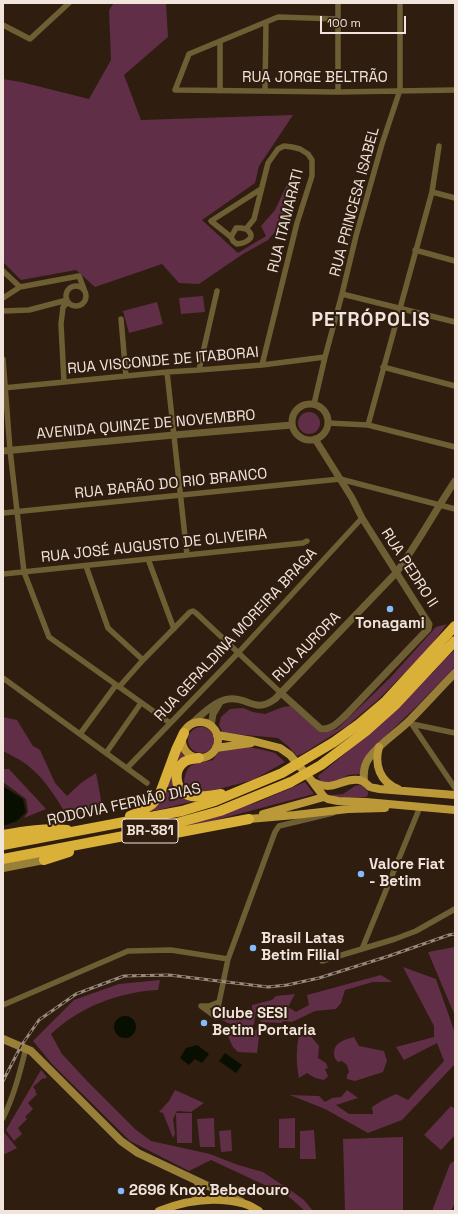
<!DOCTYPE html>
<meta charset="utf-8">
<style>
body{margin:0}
#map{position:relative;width:458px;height:1214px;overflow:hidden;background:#2f1d0f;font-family:"Space Grotesk",sans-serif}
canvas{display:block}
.frame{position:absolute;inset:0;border:4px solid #f1e4dc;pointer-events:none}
.scale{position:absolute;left:320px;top:16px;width:86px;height:18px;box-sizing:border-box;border:2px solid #f1e4dc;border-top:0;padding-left:5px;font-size:12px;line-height:14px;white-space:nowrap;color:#f1e4dc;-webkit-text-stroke:3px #2f1d0f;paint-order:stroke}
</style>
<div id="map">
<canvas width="458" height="1214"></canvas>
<div class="frame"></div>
<div class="scale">100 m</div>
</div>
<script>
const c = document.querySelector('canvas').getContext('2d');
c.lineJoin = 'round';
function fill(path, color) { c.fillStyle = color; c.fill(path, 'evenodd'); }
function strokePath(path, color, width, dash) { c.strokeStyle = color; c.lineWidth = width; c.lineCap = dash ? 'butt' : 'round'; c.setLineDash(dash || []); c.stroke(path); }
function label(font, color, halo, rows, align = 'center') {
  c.font = font + ' "Space Grotesk",sans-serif'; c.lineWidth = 4; c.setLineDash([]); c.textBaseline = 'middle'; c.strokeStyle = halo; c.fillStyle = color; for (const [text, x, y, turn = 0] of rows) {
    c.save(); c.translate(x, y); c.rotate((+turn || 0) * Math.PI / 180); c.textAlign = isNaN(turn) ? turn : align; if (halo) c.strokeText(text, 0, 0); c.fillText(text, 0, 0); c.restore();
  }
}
const green = new Path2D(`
 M114 3H166L168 37 124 75 141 120 293 115 259 166 255 183 202 220 238 253 266 236 261 226 275 210 291 176H302L291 213 268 240 243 254 199 284 179 283 162 264 95 287 76 270 21 280 3 262V79L21 82 89 99 111 60 109 10Z
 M203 296 205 312 181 314 179 298Z
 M157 302 163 324 129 333 123 311Z
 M298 423a11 11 0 1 1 22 0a11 11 0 1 1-22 0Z
 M447 624 429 648 380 698 347 726 304 753 297 756 289 747 278 738 223 733 219 725 221 717 230 709 243 708 253 712 265 714 283 707 290 706 321 733 337 729 390 678 436 627Z
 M455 650V667L417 706 368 753 360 774 348 775 336 783 324 784 320 780 318 776C364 738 409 700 449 655Z
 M3 717 17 720 33 746 40 750 55 783 67 796 81 783 96 773 102 805 82 812 66 814C54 794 40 772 20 760 14 757 9 754 3 751Z
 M188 740a13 13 0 1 1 26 0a13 13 0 1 1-26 0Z
 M249 747 264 750 275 753 285 762 253 780 219 789 197 793 188 789 184 782C187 760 195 765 213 760L220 750Z
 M179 748 185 757 174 776 199 800 158 810 149 811Z
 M3 769H9L36 798 46 809 24 818 28 812 26 799 3 782Z
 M305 782 314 794 208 822 177 828 258 802Z
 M359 785 363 786 368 792V795L366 797 336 798 331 795 343 794 355 786Z
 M455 947V1016L428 952Z
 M403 967 436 979 455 1033V1064L402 1120 368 1133 325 1109 290 1095 319 1096 325 1102 332 1098 341 1097 347 1090 358 1098 336 1105 349 1114H373L372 1107 383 1100 396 1094 408 1100 444 1061 437 1043 404 1060 396 1047 434 1037V1026Z
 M381 975 392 982H373L345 990 341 1003 336 1009 315 1011 292 1022 284 1021 281 1023 262 1022 260 1020 262 1013 261 1011H256L254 1024 251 1027C238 1027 231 1026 219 1018 232 1019 241 1015 252 1009V1005L272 1000 276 996 295 994 288 1007 296 1012 309 1005 307 995Z
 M160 980 158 990C118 992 80 1007 51 1034L62 1054 89 1083 135 1129 151 1141 210 1154 238 1165 263 1172 293 1192 304 1200 313 1211H305L288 1196 211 1160 189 1171 130 1141 52 1064 33 1041 74 1000 119 984Z
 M224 1028C234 1032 248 1034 258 1029L259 1037 257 1053 238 1052 233 1047Z
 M309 1034 319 1046 318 1058 326 1063 328 1068 325 1069 328 1076 324 1080 315 1078 307 1073 299 1078C296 1063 296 1050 299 1036Z
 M354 1037 359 1046 384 1051 387 1061 383 1072 355 1081 347 1079V1075L349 1072 347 1065 342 1061 338 1062C335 1059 334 1057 334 1053 335 1041 345 1040 354 1037Z
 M41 1070 47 1077 45 1079 43 1078 33 1087 36 1091 35 1092 37 1094 28 1103 33 1109 25 1117 27 1119 18 1128 22 1134 14 1141 6 1130Z
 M175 1090 204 1103 191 1112 177 1111 173 1119 175 1134 173 1138 163 1113 159 1112 169 1101Z
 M451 1106 455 1109V1135L441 1150 424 1135Z
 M176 1113H192V1143H177Z
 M214 1118 215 1147H200L197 1119Z
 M295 1118V1148H279V1119Z
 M231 1130 232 1151 221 1152 219 1131Z
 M314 1130 316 1159H300V1131Z
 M3 1131 17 1148 3 1155Z
 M403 1137V1211H345L343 1139Z
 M455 1160V1202L451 1211H432L450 1164Z`);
const water = new Path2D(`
 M3 786 23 799 26 812 17 821 3 826Z
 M114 1027a11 11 0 1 1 22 0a11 11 0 1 1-22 0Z
 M197 1045 209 1054 202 1063 195 1059 189 1065 180 1058 186 1048Z
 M225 1053 242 1065 236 1073 219 1061Z`);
const minor = new Path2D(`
 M338 19 278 17 189 54 175 90 338 92 455 90
 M3 25 30 39 69 3
 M220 91V42
 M265 91 266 22
 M338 92V3
 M432 192 455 198
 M246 229 241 228H236L231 237 233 241 237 244C246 243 258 237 246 229L254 219 268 163 278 149 284 146 292 147 300 149 308 154 312 160V176L297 223 262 365
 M231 237 211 221 261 189
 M415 250 455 261
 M3 271 20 287
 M66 296a10 10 0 1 1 20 0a10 10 0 1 1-20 0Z
 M342 294 455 322
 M3 298 20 287 79 276 84 289
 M3 311 29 310 67 300
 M121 319 126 376
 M3 359 10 450 24 572 49 637 170 723
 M383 367 455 386
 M199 370 217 291
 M167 372 187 555
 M64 382 61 324 63 307 68 302
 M3 388 167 372 199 370 262 365 325 357
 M314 404 325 357 342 294 356 236 382 144 400 90V3
 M328 423 368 425 455 447
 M368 425 432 192 439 146
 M3 513 340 479 455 509
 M148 559 174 629
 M86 566 108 628 143 660
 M3 574 303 543 307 541
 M3 678 147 783
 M119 687 143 660 190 612 193 611 196 613 281 693
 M409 720 455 788
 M412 724 455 733
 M80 734 116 685
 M106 753 141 703
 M127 768 238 653 362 518
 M362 949 420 807
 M322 961 395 939 416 931 455 909
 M219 1002 209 1006H201L216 1017 228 959 275 832 279 826 333 813
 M3 1005 128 951 171 950 228 959
 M3 1118C14 1096 20 1072 26 1048`);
const tertiary = new Path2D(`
 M292 422a18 18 0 1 1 36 0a18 18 0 1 1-36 0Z
 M3 451 174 435 292 425
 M281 693 321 729C332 730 338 722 346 715L428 629 429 624 362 518 352 498 315 439
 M190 725C200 716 216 700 229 699 249 697 254 714 275 699L396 573C418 543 435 511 455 481
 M211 726 213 714 219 704`);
const secondary = new Path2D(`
 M364 781C363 772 364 765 369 758 380 743 397 733 410 720 425 705 440 688 455 673
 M3 868 44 860
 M3 1039 31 1051 121 1141 138 1153 242 1202
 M194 1201 201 1196V1187L197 1181`);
const primary = new Path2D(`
 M182 740a18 18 0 1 1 36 0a18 18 0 1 1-36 0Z
 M217 735 253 741 280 748 290 755 312 781 324 797 328 799 338 801 366 802 455 810
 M379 747C374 765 380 782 398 789
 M216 748 251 743
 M313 782C336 793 341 777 359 780 365 781 366 784 370 787 372 788 376 788 379 789L455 795
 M263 814 324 797
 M249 819 295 815 348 809 385 808
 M159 1211C187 1200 216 1196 245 1204 250 1205 255 1209 259 1211`);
const motorway = new Path2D(`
 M199 758C194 759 188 759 184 762 173 770 175 788 186 794 196 799 211 796 221 794
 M130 816 140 812 152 804 159 796 176 750 184 733
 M3 835C25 831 45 828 67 830
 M142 838H149L249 819
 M3 845 182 811 215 801 282 773 334 742 359 724 386 701 455 626
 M3 859 145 832 220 811 291 782 321 765 366 731 395 705 455 641
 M44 860 69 852`);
const rail = new Path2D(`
 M3 1081 21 1046 39 1020 76 994 124 976 169 975 268 987 287 985 319 978 389 956 449 935 455 934`);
const markers = [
 [390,609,4,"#84bcfb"],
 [361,874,4,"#84bcfb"],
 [253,948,4,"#84bcfb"],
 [204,1023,4,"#84bcfb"],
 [121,1191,4,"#84bcfb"]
];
const shields = [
 [150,831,56]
];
const shieldNames = [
 ["BR-381",150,831]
];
const streetNames = [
 ["RUA JORGE BELTRÃO",315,78],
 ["RUA PRINCESA ISABEL",355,202,-75],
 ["RUA ITAMARATI",286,221,-76],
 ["RUA VISCONDE DE ITABORAI",163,361,-5],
 ["AVENIDA QUINZE DE NOVEMBRO",146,425,-5],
 ["RUA BARÃO DO RIO BRANCO",171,484,-6],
 ["RUA JOSÉ AUGUSTO DE OLIVEIRA",154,546,-6],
 ["RUA PEDRO II",409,568,57],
 ["RUA GERALDINA MOREIRA BRAGA",236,635,-47],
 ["RUA AURORA",307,647,-46],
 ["RODOVIA FERNÃO DIAS",124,805,-12]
];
const poiNames = [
 ["Tonagami",390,624,"center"],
 ["Valore Fiat",369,865],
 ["- Betim",369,882],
 ["Brasil Latas",261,939],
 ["Betim Filial",261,956],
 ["Clube SESI",212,1014],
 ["Betim Portaria",212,1031],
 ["2696 Knox Bebedouro",129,1191]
];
const districtNames = [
 ["PETRÓPOLIS",371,321]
];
fill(green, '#612e47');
fill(water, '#090f00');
strokePath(minor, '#6e5e34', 5.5);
strokePath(tertiary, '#6e5e34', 7);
strokePath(secondary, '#998038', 8);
strokePath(primary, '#bb9939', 8);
strokePath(motorway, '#dab138', 10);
strokePath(rail, '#98897e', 3);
strokePath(rail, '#2f1d0f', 1.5, [4.5]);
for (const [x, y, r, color] of markers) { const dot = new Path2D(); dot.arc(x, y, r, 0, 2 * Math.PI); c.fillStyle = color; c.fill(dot); strokePath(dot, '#2f1d0f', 1.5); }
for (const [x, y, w] of shields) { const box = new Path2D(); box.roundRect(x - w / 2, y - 12, w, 24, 3); c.fillStyle = '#2f1d0f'; c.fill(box); strokePath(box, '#f1e4dc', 1); }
label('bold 14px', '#f1e4dc', null, shieldNames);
label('15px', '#f1e4dc', '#2f1d0f', streetNames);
label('bold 15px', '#f1e4dc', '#2f1d0f', poiNames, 'left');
c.letterSpacing = '1px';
label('bold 19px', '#f1e4dc', '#2f1d0f', districtNames);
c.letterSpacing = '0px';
</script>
